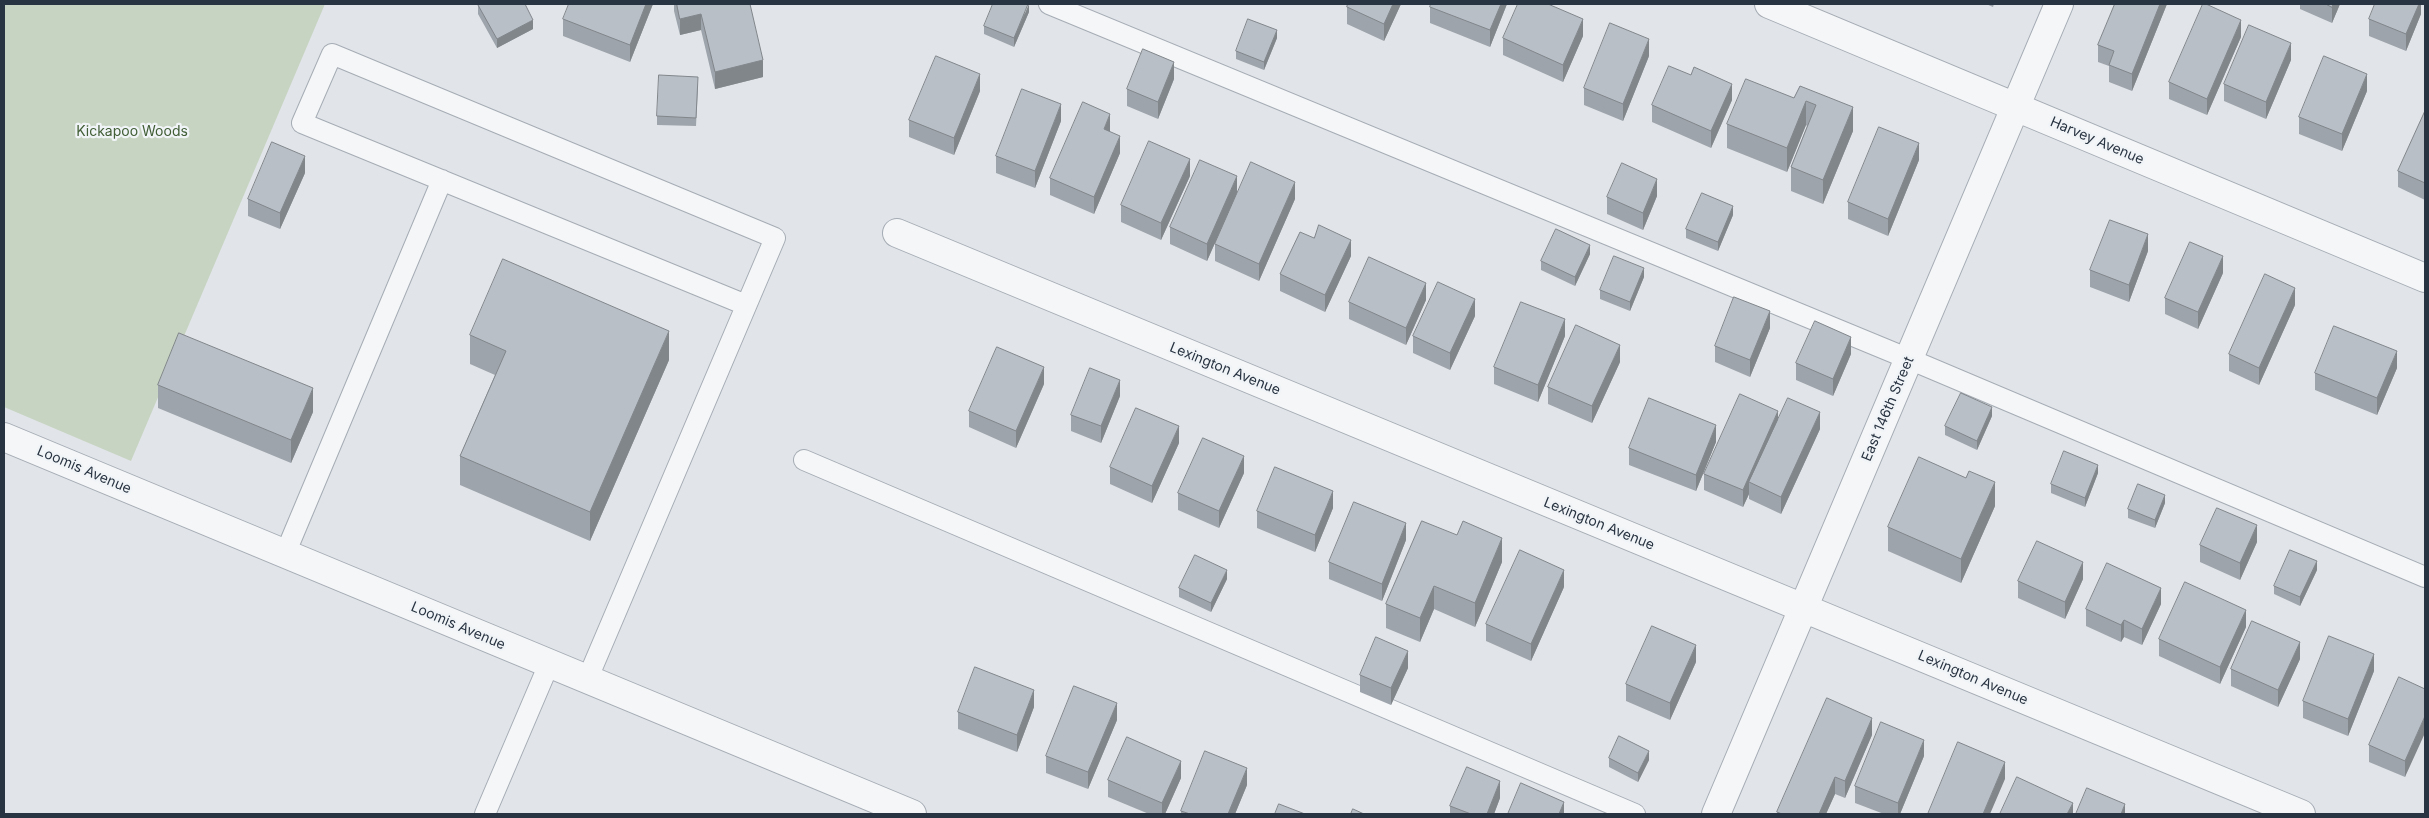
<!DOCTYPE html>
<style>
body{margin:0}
#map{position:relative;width:2429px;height:818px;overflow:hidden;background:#e1e5ea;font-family:Inter,sans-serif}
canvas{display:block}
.frame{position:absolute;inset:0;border:5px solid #293442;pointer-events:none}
</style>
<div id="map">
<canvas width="2429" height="818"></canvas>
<div class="frame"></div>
</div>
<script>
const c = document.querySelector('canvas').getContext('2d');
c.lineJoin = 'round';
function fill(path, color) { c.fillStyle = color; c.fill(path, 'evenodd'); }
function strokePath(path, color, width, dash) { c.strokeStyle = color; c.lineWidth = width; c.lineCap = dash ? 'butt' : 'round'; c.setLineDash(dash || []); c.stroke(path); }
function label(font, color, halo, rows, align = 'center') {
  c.font = font + ' Inter,sans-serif'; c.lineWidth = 4.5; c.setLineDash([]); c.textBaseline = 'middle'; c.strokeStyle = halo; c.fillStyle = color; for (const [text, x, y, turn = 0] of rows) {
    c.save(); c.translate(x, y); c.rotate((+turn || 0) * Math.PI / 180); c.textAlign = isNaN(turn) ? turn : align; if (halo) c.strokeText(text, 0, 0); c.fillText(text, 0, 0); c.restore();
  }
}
const green = new Path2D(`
 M4 4H325L131 461 4 407Z`);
const service = new Path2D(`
 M1049 4 1909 359 2425 577
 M804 460 1635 814
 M285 554 442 180
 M587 680 775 238 332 54 302 123 746 305
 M485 814 549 664`);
const minor = new Path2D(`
 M1769 4 2425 278
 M897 233 2301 814
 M4 437 912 814
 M1716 814 2059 4`);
const wall = new Path2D(`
 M653 4 630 62 563 36V19Z
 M674 4H750L763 77 715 89 701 30 680 35 674 11Z
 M1348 4H1401L1384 41 1347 24V7Z
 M1507 4 1490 47 1430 23V7Z
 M1986 4H1994L1993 7Z
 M2115 4H2167L2132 91 2109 82V66L2098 62V45Z
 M2300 4H2340L2332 23 2300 9Z
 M2421 4V14L2406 51 2369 36V19Z
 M478 5 533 29 497 48 478 14Z
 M1029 12 1014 47 984 34V26Z
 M1583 36 1563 82 1503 55V38Z
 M2241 37 2207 115 2169 99V82Z
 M1277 38 1264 70 1236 59V51Z
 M1649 56 1623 121 1584 105V88Z
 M2291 60 2266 119 2224 101V84Z
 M1691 75 1732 100 1711 148 1652 122V105Z
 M1174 79 1158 119 1127 106V89Z
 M698 86 696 126 657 125V116Z
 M1800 86 1853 131 1823 204 1791 191V167L1807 126 1806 125 1787 172 1727 148V124L1794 98Z
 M980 91 954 155 909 137V120Z
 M2367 91 2342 151 2299 134V117Z
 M2425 111V200L2398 187V171Z
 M1061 121 1035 188 996 173V156Z
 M1110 131V132L1120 153 1094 214 1050 195V178Z
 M1919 160 1888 236 1848 219V202Z
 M305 173 280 229 248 216V199Z
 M1190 176 1161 240 1121 222V205Z
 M1237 193 1207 261 1170 244V227Z
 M1657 196 1643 230 1607 214V197Z
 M1295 199 1259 281 1215 261V244Z
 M1733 215 1718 251 1686 238V229Z
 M2148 251 2129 302 2090 287V270Z
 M1590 254 1575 286 1541 270V261Z
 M1351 256 1325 312 1280 291V274Z
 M2223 273 2198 329 2165 314V298Z
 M1644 277 1630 311 1600 299V290Z
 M1426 300 1406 345 1349 319V302Z
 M2295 305 2259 385 2229 371V354Z
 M1475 316 1450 370 1413 353V336Z
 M1770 328 1750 377 1715 362V346Z
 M470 335 669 360 590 541 460 485V456L495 375 470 364Z
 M1565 336 1538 402 1494 384V367Z
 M1851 354 1833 396 1796 380V363Z
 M1620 362 1592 423 1548 404V387Z
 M2397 368 2377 415 2315 390V373Z
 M1044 384 1016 448 969 427V411Z
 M158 385 313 412 291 463 158 408Z
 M1120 396 1101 443 1071 431V415Z
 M1992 416 1977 450 1945 435V426Z
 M1778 419 1820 429 1781 514 1749 499V494L1743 507 1704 490V474Z
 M1716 442 1696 491 1629 465V448Z
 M1179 443 1152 503 1110 484V467Z
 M1244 473 1219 528 1178 510V493Z
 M2098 473 2085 507 2051 493V484Z
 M2165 503 2155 528 2128 518V509Z
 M1995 506 1961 583 1888 551V527Z
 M1333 508 1315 552 1257 528V511Z
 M1422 521 1502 562 1475 627 1434 609 1420 642 1386 628V604Z
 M1406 540 1382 601 1329 579V562Z
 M2257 542 2240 580 2200 562V545Z
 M2317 570 2300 606 2274 594V586Z
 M1227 579 1211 612 1179 597V588Z
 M2083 579 2065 619 2018 598V581Z
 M1564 587 1531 661 1486 641V624Z
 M2161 604 2142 645 2124 637 2121 642 2086 626V609Z
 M2246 627 2220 684 2159 656V639Z
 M2300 659 2278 707 2231 686V669Z
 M1696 662 1670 720 1626 701V684Z
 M1408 668 1391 705 1360 692V675Z
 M2374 671 2348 736 2303 718V701Z
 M2425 689 2405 777 2369 762V745Z
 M1034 707 1017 752 958 729V712Z
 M1117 720 1088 789 1046 773V756Z
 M1872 735 1845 798 1835 794 1826 814H1777V812Z
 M1924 756 1900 814H1884L1855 803V786Z
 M1609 758 1649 760 1638 782 1609 767Z
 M1181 778 1165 814H1149L1108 797V780Z
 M1247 785 1235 814H1181V811Z
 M1500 798 1494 814H1450V806Z`);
const shadedWall = new Path2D(`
 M646 4H653L630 62V45Z
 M1029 4V12L1014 47V38Z
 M1393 4H1401L1384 41V24Z
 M1501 4H1507L1490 47V30Z
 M2160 4H2167L2132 91V74Z
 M2333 4H2340L2332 23V7Z
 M2419 4H2421V14L2406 51V34Z
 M701 14V30L680 35V19Z
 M1583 19V36L1563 82V65Z
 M533 20V29L497 48V39Z
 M2241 20V37L2207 115V99Z
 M1277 30V38L1264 70V62Z
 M1649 39V56L1623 121V104Z
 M2291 43V60L2266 119V102Z
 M763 60V77L715 89V72Z
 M1174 62V79L1158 119V102Z
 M980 74V91L954 155V138Z
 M2367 74V91L2342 151V134Z
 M1732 84V100L1711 148V131Z
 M1806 101V125L1787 172V148Z
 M1061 104V121L1035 188V171Z
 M1853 107V131L1823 204V180Z
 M1110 114V131L1104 146V129Z
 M1120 136V153L1094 214V197Z
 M1919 143V160L1888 236V219Z
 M305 156V173L280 229V213Z
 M1190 159V176L1161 240V223Z
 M1237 176V193L1207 261V244Z
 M1657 179V196L1643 230V213Z
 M1295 182V199L1259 281V264Z
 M1733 206V215L1718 251V242Z
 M2148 234V251L2129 302V285Z
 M1351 240V256L1325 312V295Z
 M1590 245V254L1575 286V277Z
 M2223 256V273L2198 329V312Z
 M1644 268V277L1630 311V302Z
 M1426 283V300L1406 345V328Z
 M2295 288V305L2259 385V368Z
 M1475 299V316L1450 370V353Z
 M1770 311V328L1750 377V360Z
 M1565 319V336L1538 402V385Z
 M669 331V360L590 541V512Z
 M1851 337V354L1833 396V379Z
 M1620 345V362L1592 423V406Z
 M2397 351V368L2377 415V398Z
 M1044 367V384L1016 448V431Z
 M1120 380V396L1101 443V426Z
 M313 388V412L291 463V440Z
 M1992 407V416L1977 450V441Z
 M1778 411V427L1749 482V494L1743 507V490Z
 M1820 412V429L1781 514V497Z
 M1716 425V442L1696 491V475Z
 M1179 426V443L1152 503V486Z
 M1244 456V473L1219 528V511Z
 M2098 465V473L2085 507V498Z
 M1995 482V506L1961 583V559Z
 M1333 491V508L1315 552V535Z
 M2165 495V503L2155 528V520Z
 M1406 523V540L1382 601V584Z
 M2257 525V542L2240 580V563Z
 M1502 538V562L1475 627V603Z
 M2317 561V570L2300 606V597Z
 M2083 562V579L2065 619V602Z
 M1227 570V579L1211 612V603Z
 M1564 570V587L1531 661V644Z
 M1434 586V609L1420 642V618Z
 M2161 588V604L2142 645V629Z
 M2246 610V627L2220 684V667Z
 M2124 620V637L2121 642V625Z
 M2300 642V659L2278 707V690Z
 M1696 645V662L1670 720V703Z
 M1408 651V668L1391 705V688Z
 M2374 654V671L2348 736V719Z
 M1034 690V707L1017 752V735Z
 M1117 703V720L1088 789V772Z
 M2425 716V733L2405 777V761Z
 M1872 718V735L1845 798V781Z
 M1924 740V756L1900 814H1898V803Z
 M1649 751V760L1638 782V773Z
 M1181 761V778L1165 814H1162V803Z
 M2005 762V779L1990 814H1983Z
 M1247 768V785L1235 814H1228Z
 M1835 777V794L1826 814H1819Z
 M1500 781V798L1494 814H1487Z
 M1564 802V814H1559Z
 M2073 803V814H2067Z
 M2125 804V814H2121Z`);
const building = new Path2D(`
 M480 4H525L533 20 497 39 478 5Z
 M569 4H646L630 45 563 19Z
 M677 4H750L763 60 715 72 701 14 680 19Z
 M993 4H1028L1014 38 984 26Z
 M1348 4H1393L1384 24 1347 7Z
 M1431 4H1501L1490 30 1430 7Z
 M1518 4H1548L1583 19 1563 65 1503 38Z
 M2115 4H2160L2132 74 2109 65 2114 51 2098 45Z
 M2203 4H2206L2241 20 2207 99 2169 82Z
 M2326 4H2333L2332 7Z
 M2375 4H2419L2406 34 2369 19Z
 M1248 19 1277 30 1264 62 1236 51Z
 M1610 23 1649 39 1623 104 1584 88Z
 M2249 25 2291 43 2266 102 2224 84Z
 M1143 49 1174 62 1158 102 1127 89Z
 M936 56 980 74 954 138 909 120Z
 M2324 56 2367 74 2342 134 2299 117Z
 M1669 66 1691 75 1694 67 1732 84 1711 131 1652 105Z
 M659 75 698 77 696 118 657 116Z
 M1746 79 1794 98 1800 86 1853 107 1823 180 1791 167 1816 105 1806 101 1787 148 1727 124Z
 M1022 89 1061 104 1035 171 996 156Z
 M1083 102 1110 114 1104 129 1120 136 1094 197 1050 178Z
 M2425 111V183L2398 171Z
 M1879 127 1919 143 1888 219 1848 202Z
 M1149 141 1190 159 1161 223 1121 205Z
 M272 142 305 156 280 213 248 199Z
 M1200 160 1237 176 1207 244 1170 227Z
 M1251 162 1295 182 1259 264 1215 244Z
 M1622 163 1657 179 1643 213 1607 197Z
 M1702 193 1733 206 1718 242 1686 229Z
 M2110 220 2148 234 2129 285 2090 270Z
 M1319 225 1351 240 1325 295 1280 274 1300 232 1314 238Z
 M1556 229 1590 245 1575 277 1541 261Z
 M2190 242 2223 256 2198 312 2165 298Z
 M1614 256 1644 268 1630 302 1600 290Z
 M1369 257 1426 283 1406 328 1349 302Z
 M503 259 669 331 590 512 460 456 506 351 470 335Z
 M2265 274 2295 288 2259 368 2229 354Z
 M1438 282 1475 299 1450 353 1413 336Z
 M1734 297 1770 311 1750 360 1715 346Z
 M1521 302 1565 319 1538 385 1494 367Z
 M1815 321 1851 337 1833 379 1796 363Z
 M1576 325 1620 345 1592 406 1548 387Z
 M2334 326 2397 351 2377 398 2315 373Z
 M179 333 313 388 291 440 158 385Z
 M997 347 1044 367 1016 431 969 411Z
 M1090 368 1120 380 1101 426 1071 415Z
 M1961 393 1992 407 1977 441 1945 426Z
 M1740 394 1778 411 1743 490 1704 474Z
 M1649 398 1716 425 1696 475 1629 448Z
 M1788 398 1820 412 1781 497 1749 482Z
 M1136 408 1179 426 1152 486 1110 467Z
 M1203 438 1244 456 1219 511 1178 493Z
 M2064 451 2098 465 2085 498 2051 484Z
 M1919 457 1966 478 1969 471 1995 482 1961 559 1888 527Z
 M1275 467 1333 491 1315 535 1257 511Z
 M2138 484 2165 495 2155 520 2128 509Z
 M1354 502 1406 523 1382 584 1329 562Z
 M2217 508 2257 525 2240 563 2200 545Z
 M1422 521 1457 535 1463 521 1502 538 1475 603 1434 586 1420 618 1386 604Z
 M2037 541 2083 562 2065 602 2018 581Z
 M1520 550 1564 570 1531 644 1486 624Z
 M2290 550 2317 561 2300 597 2274 586Z
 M1195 555 1227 570 1211 603 1179 588Z
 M2107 563 2161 588 2142 629 2124 620 2121 625 2086 609Z
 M2185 582 2246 610 2220 667 2159 639Z
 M2252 621 2300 642 2278 690 2231 669Z
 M1652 626 1696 645 1670 703 1626 684Z
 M2329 636 2374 654 2348 719 2303 701Z
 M1376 637 1408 651 1391 688 1360 675Z
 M975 667 1034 690 1017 735 958 712Z
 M2399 677 2425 689V716L2405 761 2369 745Z
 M1074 686 1117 703 1088 772 1046 756Z
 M1827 698 1872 718 1845 781 1835 777 1819 814H1782L1777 812Z
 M1881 722 1924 740 1898 803 1855 786Z
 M1619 736 1649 751 1638 773 1609 758Z
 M1127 737 1181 761 1162 803 1108 780Z
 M1958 742 2005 762 1983 814H1928Z
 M1205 751 1247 768 1228 814H1190L1181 811Z
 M1467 767 1500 781 1487 814H1471L1450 806Z
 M2017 777 2073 803 2067 814H2000Z
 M1521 783 1564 802 1559 814H1508Z
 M2087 788 2125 804 2121 814H2076Z
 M1279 804 1305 814H1275Z
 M1353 809 1364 814H1351Z`);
const parkNames = [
 ["Kickapoo Woods",132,132]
];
const streetNames = [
 ["Harvey Avenue",2097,141,23],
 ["Lexington Avenue",1225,369,22],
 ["East 146th Street",1888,409,-67],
 ["Loomis Avenue",84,470,23],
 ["Lexington Avenue",1599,524,22],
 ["Loomis Avenue",458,626,23],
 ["Lexington Avenue",1973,678,23]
];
fill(green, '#c8d4c2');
strokePath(service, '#a6acb4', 22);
strokePath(minor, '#a6acb4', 30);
strokePath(service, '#f4f6f8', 20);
strokePath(minor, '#f4f6f8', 28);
fill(wall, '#9ea4ab');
fill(shadedWall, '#81868b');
fill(building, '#b8bfc7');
strokePath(building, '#81868b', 1);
label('14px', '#415e36', '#f1f4f7', parkNames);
label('14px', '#293442', '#f1f4f7', streetNames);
</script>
